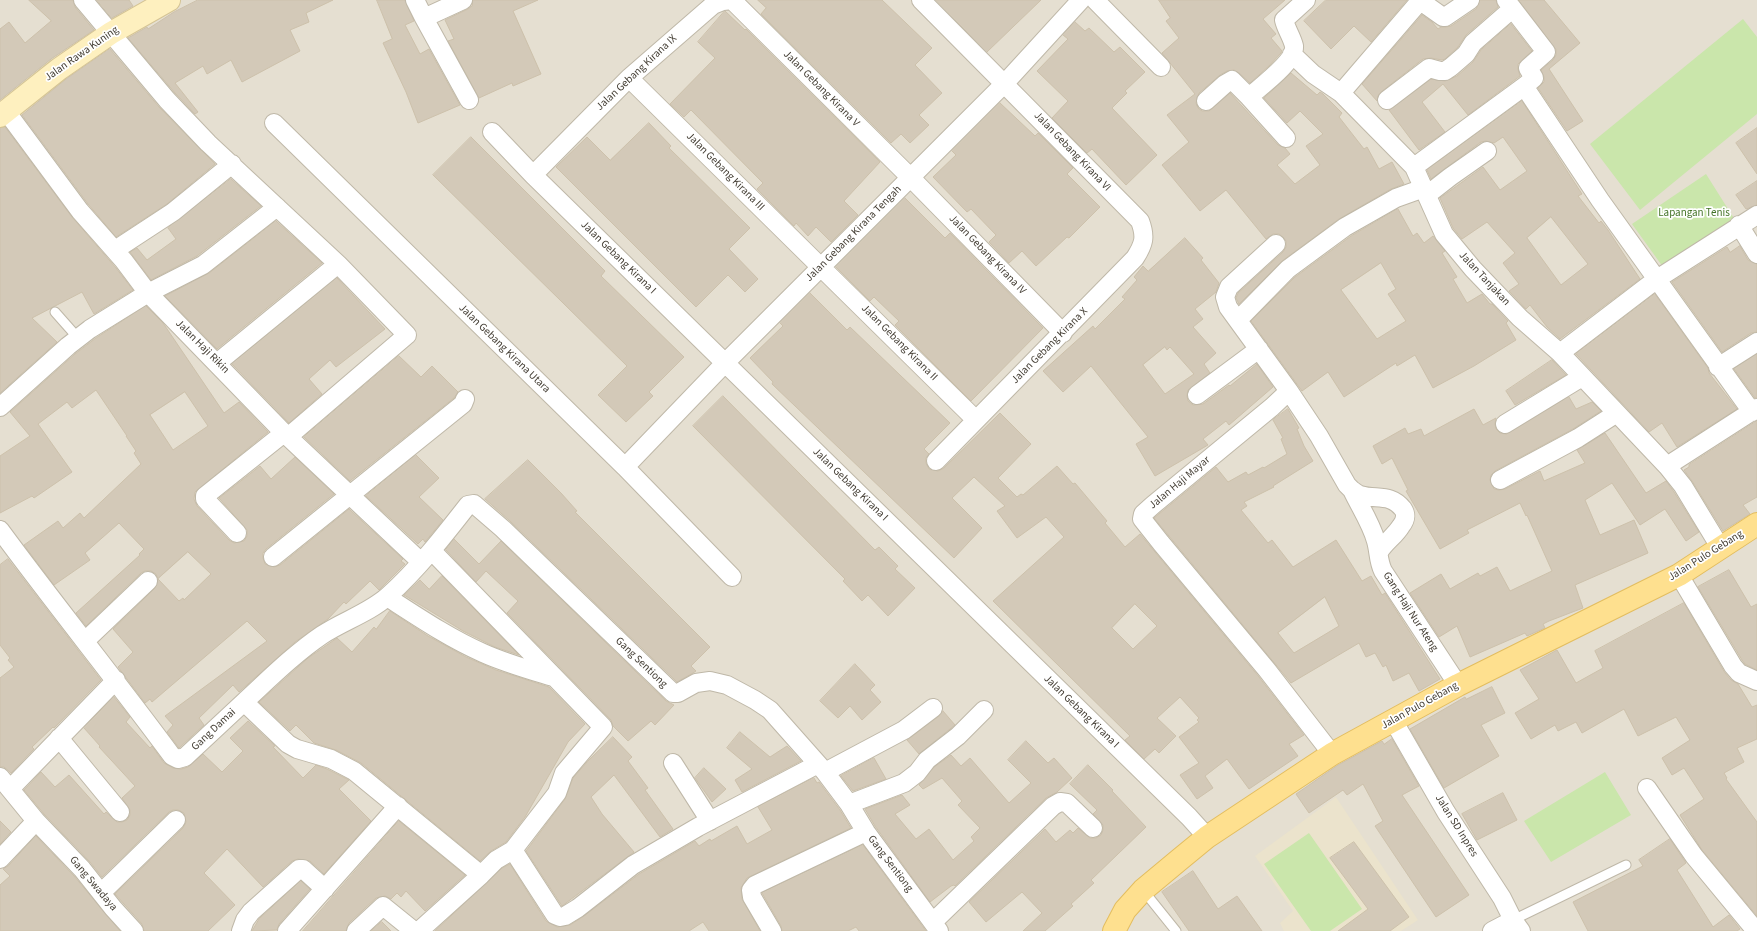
<!DOCTYPE html>
<style>
body{margin:0}
canvas{display:block;background:#f1ede2}
</style>
<canvas width="1757" height="931"></canvas>
<script>
const c = document.querySelector('canvas').getContext('2d');
c.lineJoin = 'round';
function fill(path, color) { c.fillStyle = color; c.fill(path, 'evenodd'); }
function strokePath(path, color, width, dash) { c.strokeStyle = color; c.lineWidth = width; c.lineCap = dash ? 'butt' : 'round'; c.setLineDash(dash || []); c.stroke(path); }
function label(font, color, halo, rows, align = 'center') {
  c.font = font + ' "Source Sans 3",sans-serif'; c.lineWidth = 3.5; c.setLineDash([]); c.textBaseline = 'middle'; c.strokeStyle = halo; c.fillStyle = color; for (const [text, x, y, turn = 0] of rows) {
    c.save(); c.translate(x, y); c.rotate((+turn || 0) * Math.PI / 180); c.textAlign = isNaN(turn) ? turn : align; if (halo) c.strokeText(text, 0, 0); c.fillText(text, 0, 0); c.restore();
  }
}
const residential = new Path2D(`
 M0 0H1757V931H0Z`);
const education = new Path2D(`
 M1336 797 1418 920 1401 931H1284L1280 923 1293 911 1255 856Z`);
const green = new Path2D(`
 M1743 19 1757 37V114L1640 210 1590 144Z
 M1706 174 1735 220 1663 267 1632 224Z
 M1605 772 1631 815 1551 862 1524 821Z
 M1309 833 1362 909 1330 931H1311L1264 864Z`);
const building = new Path2D(`
 M29 0H73L75 7 94 30 51 59 0 100V29L9 22 25 43 51 21Z
 M97 0H129L133 6 112 18Z
 M198 0H333L306 13 309 22 290 30 300 51 242 82 231 60 207 74 203 66 175 83 198 112 195 114 175 93 128 38 147 27 148 29 174 12Z
 M377 0H405L414 21 405 25 420 54 429 49 460 105 418 123 406 92 383 43 392 39Z
 M473 0H538L513 11 541 74 513 86 512 83 479 98 448 41 454 39 445 20 468 9 472 6Z
 M758 0H882L932 48 915 65 942 93 919 115 929 125 910 143 901 134 891 143 761 14 766 8Z
 M936 0H1041L987 52Z
 M1159 0H1285L1263 19 1276 34 1271 38 1282 51 1281 53 1269 66 1250 83 1239 73 1234 70 1227 71 1220 75 1199 93 1196 103 1198 108 1202 111H1209L1230 93 1278 145 1285 148 1290 154 1277 165 1295 184 1320 165 1306 146 1323 134 1300 111 1287 123 1264 98 1291 73 1317 95 1320 92 1323 94 1342 113 1339 117 1364 149 1367 147 1379 169 1392 162 1404 184 1391 189 1339 219 1282 261 1239 304 1236 298 1238 293 1283 252 1286 247V241L1283 237 1279 234H1273L1266 239 1226 190 1200 211 1162 165 1189 142 1167 115 1195 94 1162 53 1179 38 1166 21 1170 18Z
 M1326 0H1407L1371 42 1354 26 1331 49 1304 21Z
 M1480 0H1496L1498 7 1466 35 1458 47 1445 59 1442 60 1431 58 1423 59 1381 92 1378 96 1377 101 1362 84 1422 15 1432 22 1438 29 1441 27H1445L1451 26 1476 9Z
 M1519 0H1544L1580 43 1549 69 1583 121 1567 131 1538 88 1544 82V77L1541 70 1553 60 1556 55V50Z
 M725 11 745 30 746 29 880 162 844 201 858 215 831 242 816 227 808 236 796 223 794 226 757 189 763 183 691 110 684 117 670 104 715 58 698 42Z
 M1075 22 1085 31 1089 28 1114 52 1120 47 1145 72 1125 91 1127 93 1112 108 1157 155 1126 185 1092 149 1087 153 1052 118 1068 101 1037 71 1068 39 1063 35Z
 M1511 24 1532 51 1518 64V69L1520 76 1468 115 1443 84 1422 102 1445 132 1419 150 1389 110 1431 79 1445 81 1457 76 1473 62 1481 50Z
 M110 49 159 107 215 164 167 204 116 237 88 204 22 115 66 79Z
 M1522 101 1582 194 1578 196 1599 223 1601 221 1608 230 1640 279 1560 339 1547 327 1530 305 1526 309 1509 291 1519 284 1503 263 1515 253 1487 222 1462 239 1453 228 1440 198 1483 167 1500 190 1527 171 1503 137 1494 143 1486 141 1481 142 1431 179 1427 170ZM1551 217 1588 264 1561 285 1527 238Z
 M1000 103 1035 136 1038 133 1073 168 1067 174 1100 207 1069 238 1067 237 1036 266 1022 251 1009 263 989 242 996 235 971 209 967 212 933 177 956 155 952 151Z
 M649 123 671 146 669 148 750 228 729 249 758 279 745 292 728 275 696 307 556 167 587 137 610 160Z
 M5 127 72 217 116 268 133 290 94 314 82 292 32 318 57 342 0 393V128Z
 M1757 128V174L1736 143Z
 M471 137 605 271 601 276 684 357 649 392 653 396 626 422 598 395 627 366 433 175Z
 M231 179 261 206 197 256 151 280 130 252 137 248 147 260 176 239 168 228Z
 M1757 181V205L1746 209 1736 195Z
 M905 198 945 238 950 233 1043 328 971 401 895 325 899 321 874 297 870 301 836 267Z
 M1398 209 1413 236 1417 233 1424 243 1433 236 1445 251 1442 253 1457 277 1453 279 1467 303 1482 294 1490 304H1492L1508 321 1506 323 1516 340 1474 366 1433 388 1415 355 1397 366 1396 363 1344 397 1328 372 1302 391 1251 321 1295 277 1351 236ZM1381 263 1396 289 1388 294 1406 321 1377 339 1341 290Z
 M276 221 322 263 217 349 165 296 209 273Z
 M1185 238 1203 258 1201 260 1219 283 1216 292 1195 309 1203 319 1193 327 1216 353 1204 364 1210 373 1188 390 1187 396 1188 401 1193 405 1203 404 1229 385 1230 386 1257 364 1273 387 1229 425 1226 421 1203 439 1208 445 1155 476 1136 444 1148 437 1091 366 1063 392 1043 371 1093 326 1095 329 1125 299 1122 297 1137 280 1134 277 1143 266 1148 271ZM1165 347 1167 350 1170 347 1194 374 1165 394 1143 365Z
 M1740 246 1748 260 1757 264V332L1751 333 1722 352 1672 282 1727 247 1730 252Z
 M337 278 385 329 336 367 330 360 309 379 322 394 289 423 232 364Z
 M810 293 847 330 850 327 950 423 924 449 929 454 926 458V463L929 469 938 471 944 468 1000 413 1031 444 998 478 1017 497 1021 494 1023 495 1057 466 1073 484 1075 483 1107 521 1105 523 1125 547 1140 534 1259 677 1304 735 1289 744 1298 756 1249 789 1227 759 1205 776 1213 788 1197 799 1180 775 1199 763 1179 737 1199 722 1197 720 1199 718 1180 697 1157 718 1176 736 1159 753 1155 749 1144 759 1125 740 1130 736 993 601 1064 537 1046 517 1017 538 997 511 1005 506 974 477 952 498 982 528 954 558 772 384 773 382 750 358 783 326 780 323ZM1135 604 1157 626 1133 649 1112 628Z
 M1655 294 1708 368 1709 373 1737 409 1677 447 1662 423 1649 432 1576 354Z
 M146 306 163 323 224 413 239 402 268 432 195 492 194 499 197 506 229 540 234 543 244 541 247 536V530L219 498 260 466 271 479 295 457 334 494 266 549 263 553V558L265 564 274 567 280 565 349 509 403 559 401 561 405 564 379 590 370 581 346 604 344 602 328 619 295 642 239 692 233 685 199 718 204 725 179 748 167 732 173 725 165 716 267 641 247 621 152 702 150 699 145 703 118 667 133 652 113 629 155 588 158 579 156 574 151 571H145L141 573 86 626 76 613 140 555 139 554 144 549 119 523 85 553 90 560 54 585 24 545 58 521 63 528 80 513 84 518 141 464 134 453 136 451 126 436H127L96 390 72 408 67 402 38 424 72 472 34 498 32 496 0 513V456L30 436 10 412 75 354 96 338ZM185 392 208 426 173 450 150 415ZM188 552 211 574 184 600 183 598 179 601 158 579Z
 M1757 354V398H1755L1734 369Z
 M399 356 421 377 432 366 458 392 454 398 350 481 304 437Z
 M1552 360 1566 375 1515 405 1506 391Z
 M723 396 875 550 879 547 898 566 895 569 915 588 888 616 868 595 862 601 843 581 845 579 693 426Z
 M1569 397 1576 409 1592 402 1601 411 1573 429 1495 471 1491 475 1490 480 1494 489 1499 490 1505 489 1540 471 1544 481 1585 463 1577 450 1605 433 1646 493 1666 481 1674 492 1699 532 1686 541 1665 509 1640 525 1612 483 1585 500 1600 535 1634 520 1648 553 1575 585 1583 608 1549 621 1543 624 1545 628 1527 636 1525 633 1470 657 1457 626 1439 637 1410 593 1441 574 1450 589 1478 573 1480 576 1497 567 1510 591 1552 571 1527 515 1526 516 1520 503 1467 530 1469 533 1440 549 1406 491 1408 490 1392 458 1382 464 1373 446 1405 428 1408 434 1421 429 1424 436 1474 409 1483 425 1496 418 1495 424 1496 429 1500 433 1506 434Z
 M1288 409 1299 428 1297 429 1304 446 1313 461 1273 486 1274 487 1244 502 1247 506 1241 510 1268 543 1272 540 1293 567 1336 540 1362 581 1371 576 1382 595 1385 593 1440 679 1419 691 1409 673 1393 681 1386 665 1383 667 1375 653 1366 657 1359 643 1291 683 1154 518 1216 467 1228 482 1246 472 1248 475 1263 467 1264 468 1287 454 1281 439 1283 438 1273 420ZM1325 597 1339 626 1294 653 1278 633Z
 M1757 421V497L1743 505 1750 514 1723 531 1692 481 1684 470 1689 467V465Z
 M416 455 439 478 419 497 443 520 425 542 423 539 418 544 366 496Z
 M528 460 561 493 577 511 575 512 710 647 691 666 696 671 693 673 677 682 510 521 485 499Z
 M454 539 479 564 501 541 666 701 674 705 655 725 651 721 628 741 613 726 611 720 507 613 518 601 486 571 476 582 446 550Z
 M8 559 101 680 54 728 53 727 32 747 34 749 11 773 4 767H0V678L14 667 8 660 10 658 0 645V565Z
 M1729 570 1751 607 1757 604V670L1745 664 1742 660 1698 587Z
 M442 576 519 655 495 647 463 631 404 595 420 580 429 589Z
 M1684 603 1725 673 1731 680 1738 684 1752 707 1757 705V739L1737 748 1744 762 1724 773 1727 778 1726 779 1757 822V916L1702 850 1680 815 1704 799 1684 768 1672 775 1662 758 1690 740 1676 717 1638 736 1624 709 1582 733 1576 722 1558 731 1555 725 1531 739 1515 713 1539 699 1520 670 1557 650 1576 683 1603 668 1595 651Z
 M390 611 428 636 466 657 496 670 549 687 585 724 568 742 525 817 506 842 491 851 480 861 361 763 336 750 314 743 296 725 290 731 259 702 308 658 337 638 352 652 374 627 376 629Z
 M855 664 875 685 870 690 881 702 862 720 850 706 838 718 820 701Z
 M1492 687 1505 713 1481 725 1499 756 1444 788 1410 729 1465 697 1466 699Z
 M114 697 130 717 126 722 150 748 152 746 164 763 173 768 181 769 188 767 203 754 222 772 243 751 230 738 248 721 275 746 273 747 303 778 316 765 327 769 349 780 339 789 371 821 324 874 310 861 298 859 292 861 263 887 227 849 204 873 235 905 208 931H144L142 924 115 894 183 828 186 822 184 813 178 810H173L169 812 102 877 90 862 44 814 24 790 41 772 55 787 69 775 104 814 106 812 117 822H122L127 820 130 815V810L122 798 135 786 99 747 100 746 84 728Z
 M943 711 955 725 919 754 907 740 939 716Z
 M740 732 770 757 787 746 801 761 742 792 735 780 752 769 727 748Z
 M613 737 632 757 628 761 648 788 645 790 673 829 660 837 614 775 591 797 602 814 634 852 562 906 526 851 565 799 573 778 587 762Z
 M1392 739 1419 786 1402 795 1469 895 1436 917 1375 826 1383 821 1363 784 1347 795 1343 790 1309 813 1296 794 1338 765 1382 741 1384 744Z
 M1026 741 1048 763 1054 758 1072 778 1057 792 1046 798 955 886 954 885 951 886 930 902 875 826 865 809 902 795 910 805 895 814 916 839 929 829 953 860 974 841 971 837 980 828 958 805 962 801 942 778 923 789 919 785 934 767 951 755 961 766 970 758 1009 803 1031 783 1008 760Z
 M874 758 886 779 853 791 841 776Z
 M1088 765 1113 790 1112 791 1146 827 1091 880 1094 883 1071 904 1073 906 1045 931H1023L1042 913 1022 892 986 922 969 902 1045 829 1056 842 1070 830 1073 833 1078 828 1090 838H1096L1101 835 1103 830V825L1093 814 1097 810 1070 784Z
 M704 768 726 789 712 802 695 778Z
 M814 778 817 783 819 782 840 810 851 828 747 878 741 888 742 899 760 931H709L703 922 689 931H435L502 868 510 864 546 921 557 927 570 925 584 916 639 874 695 841 699 846 710 839 711 841 737 826 747 844 772 830 758 807Z
 M1503 793 1517 820 1477 840 1462 814Z
 M0 821 11 832 0 844Z
 M399 821 465 875 425 911 406 891 401 897 397 893 391 899 385 896 376 898 349 923 346 931H303Z
 M36 836 74 876 120 931H0V885L10 876 3 869 8 866Z
 M1670 839 1686 863 1677 870 1713 927 1729 915 1740 929 1737 931H1588L1573 902 1643 866 1639 860Z
 M1354 842 1409 917 1390 931H1338L1368 909 1330 858Z
 M863 845 926 931H859L856 927 848 931H782L781 926 762 893Z
 M1193 871 1218 909 1237 896 1262 931H1189L1162 892Z
 M301 881 310 889 279 924 277 930 252 931 259 919Z
 M382 922 391 931H371Z`);
const lane = new Path2D(`
 M55 312 78 338
 M1143 890 1176 931
 M1513 920 1626 865`);
const street = new Path2D(`
 M83 0 167 100 208 143 338 264 407 335 289 436
 M415 0 424 18 463 0
 M921 0 1140 221C1146 237 1144 244 1135 258L936 461
 M1095 0 1161 67
 M1419 0 1443 17H1445L1470 0
 M1506 0 1546 52 1528 68 1534 78 1526 85V89L1600 200 1752 412
 M1420 1 1341 93 1414 167 1444 234 1473 269 1520 318 1560 353 1667 466 1683 486 1720 547
 M424 18 469 100
 M1292 54 1313 74 1341 93
 M629 78 976 420
 M1249 97 1286 138
 M1387 100 1429 68 1440 71H1445L1451 67 1466 54 1473 43 1512 9
 M1206 101 1225 84 1232 80 1249 97C1260 87 1296 61 1294 46 1292 37 1286 29 1284 20L1306 0
 M6 111 80 211 124 261 148 293 284 433 421 562
 M274 123 625 467 732 577
 M492 132 533 175 1189 817 1207 837
 M1414 167 1526 85
 M533 175 629 78 713 5 723 1 732 0 910 177 1063 333
 M1427 195 1450 177 1487 151
 M1739 225 1757 254
 M1276 244 1229 287 1225 297 1228 307 1289 391 1272 407 1153 505 1143 514 1142 519 1161 543 1267 670 1332 754
 M115 250 173 212 232 164
 M1238 320 1288 269 1345 227 1396 198 1424 188
 M1560 353 1657 279 1757 215
 M217 363 338 264
 M1718 367 1757 342
 M1289 391 1319 436 1347 485 1352 490C1360 507 1371 523 1376 541 1379 551 1378 561 1383 571L1458 685
 M1197 395 1259 349
 M0 407 68 346 90 329 148 293 203 265 277 207
 M1505 424 1582 377
 M1667 466 1757 408
 M625 467 725 363 1005 83 1081 0
 M1500 480 1578 438 1617 413
 M1352 490C1355 492 1357 494 1360 495 1376 500 1391 493 1403 509 1407 515 1405 521 1401 526 1395 536 1385 542 1379 552
 M0 530C56 606 116 680 172 756L178 759 185 757 244 702 288 744 297 749 331 759 354 771 481 875
 M237 533 205 499V496L284 433
 M432 551 603 727 564 773 557 793 513 850
 M273 557 463 404 465 399
 M1679 575 1733 666 1739 673 1757 681
 M387 597C418 617 449 638 483 653 505 663 530 670 553 677
 M85 641 148 581
 M244 702C269 679 294 654 322 635 343 621 369 613 388 596 418 569 443 537 468 505L474 504 503 529 673 693H678L696 683 710 681 727 685 755 700 770 710 825 772 849 804 866 832 939 931
 M1393 720 1446 812 1502 898 1513 920 1521 931
 M59 738 120 812
 M673 763 710 821
 M825 772 904 730 933 708
 M0 777 36 821 82 869 113 908 134 931
 M1647 788 1694 856 1756 931
 M10 789 116 680
 M849 804 904 783 917 773 927 760 958 736 984 710
 M0 859 36 821
 M101 893 176 820
 M933 922 1053 806 1060 802 1067 803 1093 828
 M241 931 245 920 251 912 299 869H303L325 889
 M287 931 398 806
 M356 931 383 906 414 931
 M419 931 481 875 496 860 513 850 555 915 560 917 565 916 578 908 633 865 698 827 818 764
 M772 931 752 897 751 890 755 885 866 832
 M1492 931 1513 920`);
const secondary = new Path2D(`
 M0 116 59 69 111 33 169 0`);
const primary = new Path2D(`
 M1114 931 1125 910 1143 890 1179 860 1207 837 1332 754 1458 685 1679 575 1757 524`);
const streetNames = [
 ["Jalan Rawa Kuning",82,54,-35],
 ["Jalan Gebang Kirana IX",637,73,-43],
 ["Jalan Gebang Kirana V",821,89,45],
 ["Jalan Gebang Kirana VI",1072,152,46],
 ["Jalan Gebang Kirana III",725,172,45],
 ["Jalan Gebang Kirana Tengah",854,234,-45],
 ["Jalan Gebang Kirana IV",987,255,46],
 ["Jalan Gebang Kirana I",618,258,44],
 ["Jalan Tanjakan",1484,279,47],
 ["Jalan Gebang Kirana II",899,343,45],
 ["Jalan Gebang Kirana X",1050,346,-45],
 ["Jalan Haji Rikin",202,347,45],
 ["Jalan Gebang Kirana Utara",504,349,44],
 ["Jalan Haji Mayar",1180,483,-40],
 ["Jalan Gebang Kirana I",850,485,44],
 ["Jalan Pulo Gebang",1706,556,-32],
 ["Gang Haji Nur Ateng",1410,612,57],
 ["Gang Sentiong",641,663,44],
 ["Jalan Pulo Gebang",1420,706,-29],
 ["Jalan Gebang Kirana I",1081,712,44],
 ["Gang Damai",214,730,-43],
 ["Jalan SD Inpres",1456,826,58],
 ["Gang Sentiong",890,864,53],
 ["Gang Swadaya",93,884,50]
];
const parkNames = [
 ["Lapangan Tenis",1694,214]
];
fill(residential, '#e5dfd1');
fill(education, '#ebe3cc');
fill(green, '#cae6ab');
fill(building, '#d3c9b8');
strokePath(building, '#cdc1ab', 1);
strokePath(lane, '#bfb8a8', 11);
strokePath(street, '#bfb8a8', 20);
strokePath(secondary, '#d5c494', 24);
strokePath(primary, '#e3bd5f', 24);
strokePath(lane, '#fff', 9);
strokePath(street, '#fff', 18);
strokePath(secondary, '#fef0bf', 22);
strokePath(primary, '#fee08f', 22);
label('11px', '#433d33', '#fff', streetNames);
label('11px', '#437327', '#fff', parkNames);
</script>
